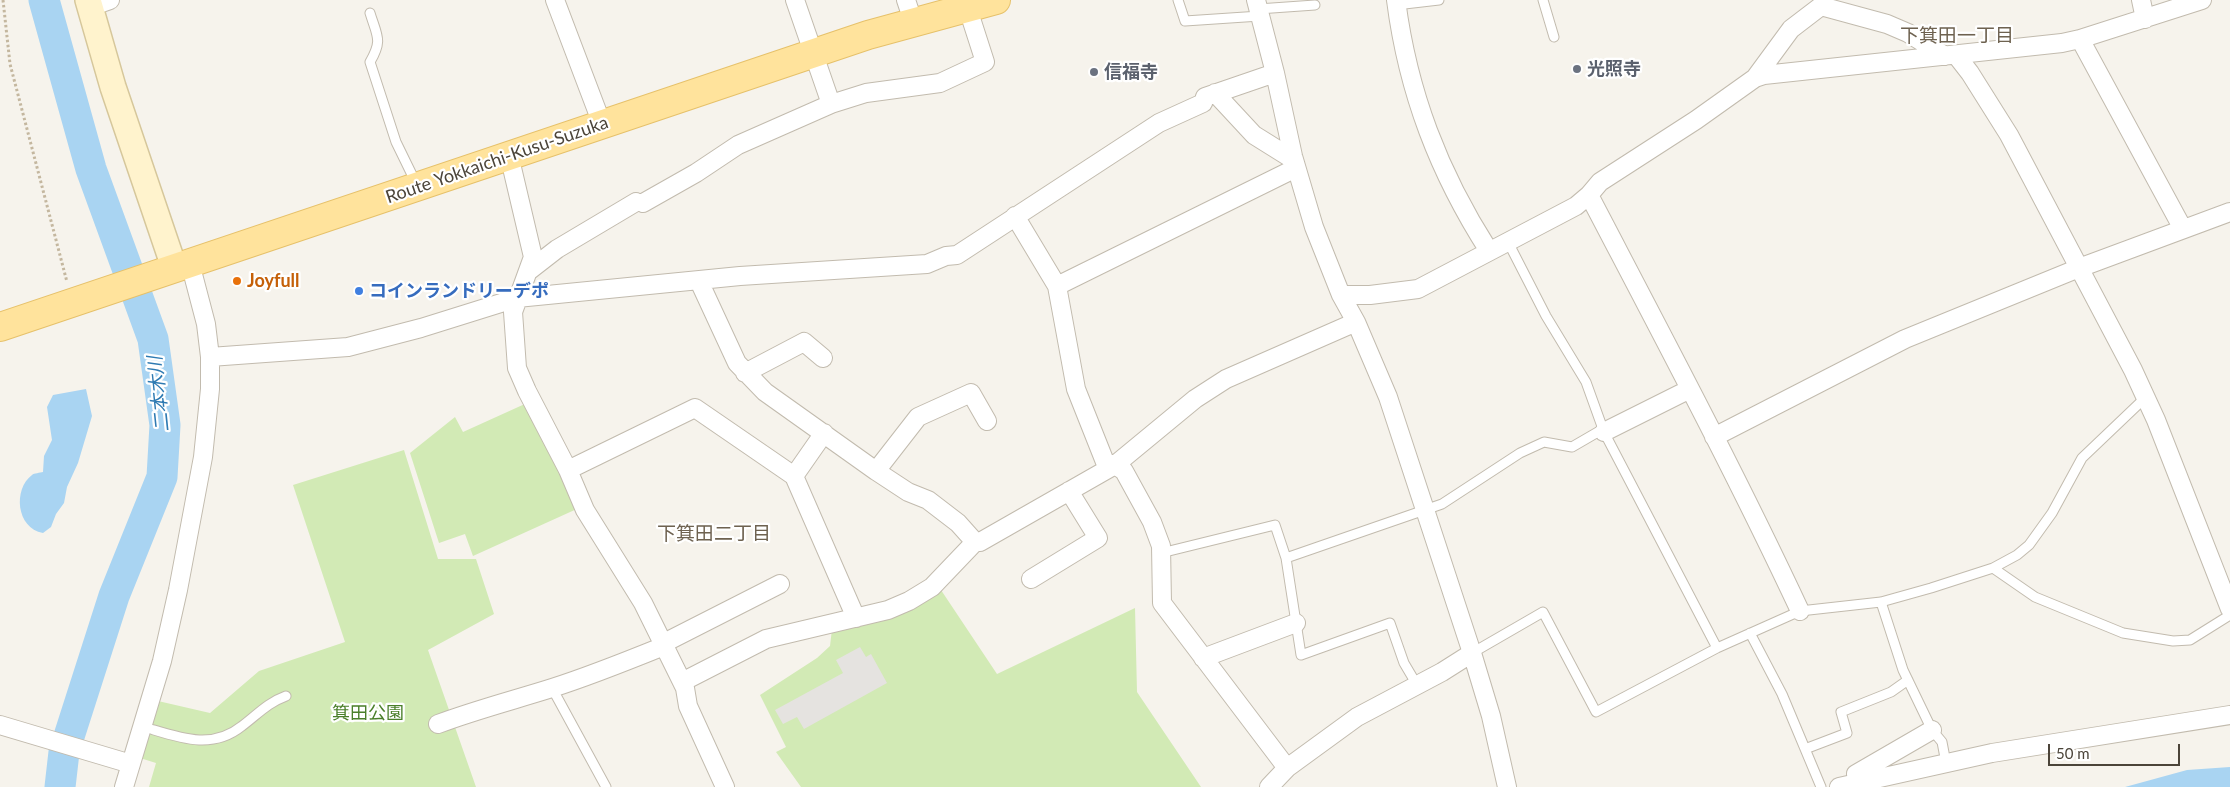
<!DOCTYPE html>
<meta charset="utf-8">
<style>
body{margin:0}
#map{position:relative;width:2230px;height:787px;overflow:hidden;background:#f6f3ec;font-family:Lato,sans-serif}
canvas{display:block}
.scale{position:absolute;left:2048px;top:744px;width:132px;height:22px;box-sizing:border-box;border:2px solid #4b4439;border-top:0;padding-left:6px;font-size:15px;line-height:18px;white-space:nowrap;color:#4b4439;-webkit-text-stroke:4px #fff;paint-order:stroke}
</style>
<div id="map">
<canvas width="2230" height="787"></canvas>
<div class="scale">50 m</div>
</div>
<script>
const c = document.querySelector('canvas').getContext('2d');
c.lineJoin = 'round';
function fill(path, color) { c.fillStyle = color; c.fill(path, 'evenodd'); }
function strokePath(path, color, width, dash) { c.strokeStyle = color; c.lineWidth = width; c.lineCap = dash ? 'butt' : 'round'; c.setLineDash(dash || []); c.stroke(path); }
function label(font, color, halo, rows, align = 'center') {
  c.font = font + ' Lato,"Noto Sans JP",sans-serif'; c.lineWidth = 4.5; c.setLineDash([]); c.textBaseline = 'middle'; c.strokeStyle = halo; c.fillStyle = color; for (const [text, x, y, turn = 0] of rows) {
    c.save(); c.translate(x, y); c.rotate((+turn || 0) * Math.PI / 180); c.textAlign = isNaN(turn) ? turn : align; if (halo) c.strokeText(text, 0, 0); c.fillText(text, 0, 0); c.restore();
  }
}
const green = new Path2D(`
 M527 403 579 508 473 556 465 534 439 543 410 453 455 417 463 432Z
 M404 450 438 559H476L494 614 428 650 476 787H149L156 763 140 758 158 701 210 713 259 671 345 642 293 485Z
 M939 587 997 674 1135 608 1137 692 1201 787H801L776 752 786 747 760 695 817 658 830 646 832 629Z`);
const parking = new Path2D(`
 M860 647 866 657 871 654 887 683 804 729 797 717 783 724 775 710 843 673 836 660Z`);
const water = new Path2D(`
 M86 389 92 416 78 463 67 487 64 503 56 514 51 527 43 533C16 528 13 489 32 475 34 473 40 473 43 472L44 456 52 440 47 407 53 395Z
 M2230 767V787H2125L2187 770Z`);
const river = new Path2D(`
 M44 0 91 169 153 339 165 425 162 477 114 596 64 752 60 787`);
const path = new Path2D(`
 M3 0 10 64 67 282`);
const lane = new Path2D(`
 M1178 0 1185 21 1260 16
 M1543 0 1554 37
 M1396 5 1439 0
 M1258 9 1315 5
 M370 13C377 36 383 40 370 62L396 142 416 183
 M1508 242 1546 316 1586 382 1604 432 1717 648
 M1161 553 1275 525 1286 558 1301 655 1390 623 1404 663 1417 685
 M1286 558 1442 504 1520 453 1544 442 1572 447 1603 429
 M1993 568 2035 597 2123 633 2173 641 2190 640 2230 615
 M1881 602 1903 670 1932 730 1942 742 1946 763
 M1750 633 1782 694 1821 787
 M1472 653 1543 612 1596 712 1717 648 1800 611 1881 602 1931 588 1993 568 2017 555 2029 545 2052 513 2082 458 2146 397
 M552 688 606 787
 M144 727C178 737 211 751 242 726 258 714 267 703 286 696
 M1805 749 1847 733 1841 712 1891 692 1908 680`);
const street = new Path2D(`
 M555 0 602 124
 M795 0 831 104
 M906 0 913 21
 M1256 0 1275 73 1293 156 1314 227 1341 295 1356 322 1388 397 1472 653 1491 716 1507 787
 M1396 0C1408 93 1439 173 1489 251
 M2141 0 2145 19
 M1821 6 1887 24 1908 33 1945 56
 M90 7 110 0
 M1956 55 1970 73 2009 135 2133 370 2156 420 2230 609
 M1755 78 1764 75 2062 43 2080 39
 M1215 93 1254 135 1294 160
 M509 155 533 257 513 312 517 368 527 391 568 470 585 510 643 603 685 688 688 706 725 787
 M1589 195C1661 333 1734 470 1800 611
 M643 203 696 173 738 145 831 104 866 93 940 83 985 62 967 6
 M1015 216 1057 286 1076 389 1105 462 1115 465 1124 471 1152 522 1161 546 1162 603 1287 768 1357 717 1442 672 1472 653
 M2183 229 2080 39 2202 0
 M530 270 557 249 636 202
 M699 281 737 363 765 392 876 471 908 492 928 500 958 523 975 542
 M1057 286 1296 168
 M1341 295H1370L1418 289 1576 206 1589 195 1600 182 1696 120 1755 78 1791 29 1821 6
 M210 357 348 347 421 328 517 298 740 276 927 264 946 256 957 255 1159 123 1203 103 1205 97 1275 73
 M745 373 804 342 823 358
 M1604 432 1690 389
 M1714 437 1905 339 2079 268 2230 212
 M568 470 695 408 794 476 824 433
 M876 471 918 417 971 393 987 421
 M794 476 856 618
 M1031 579 1098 538 1069 491
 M662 644 780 584
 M1203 658 1296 623
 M682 682 766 639 888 610 909 601 932 587 975 542H980L1115 465 1195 399 1226 379 1356 322
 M438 724C475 710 514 700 552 688 590 676 627 661 664 646
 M0 725 131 764
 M1857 780 1856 774 1932 730
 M124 787 162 661 178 590 203 457 210 389V357L206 324 190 263
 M1269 787 1287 768
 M1839 787 1992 753 2230 715`);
const secondary = new Path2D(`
 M88 0 113 87 174 267`);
const primary = new Path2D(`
 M0 327 868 35 996 0`);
const markers = [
 [1577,69,5,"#6b7280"],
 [1094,72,5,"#6b7280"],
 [237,281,5,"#e8710a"],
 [359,291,5,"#3f7fe0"]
];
const worshipNames = [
 ["光照寺",1587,69],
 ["信福寺",1104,72]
];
const streetNames = [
 ["Route Yokkaichi-Kusu-Suzuka",497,160,-19]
];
const foodNames = [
 ["Joyfull",247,281]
];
const shopNames = [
 ["コインランドリーデポ",369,291]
];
const parkNames = [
 ["箕田公園",368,713]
];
const neighbourhoodNames = [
 ["下箕田一丁目",1957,36],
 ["下箕田二丁目",714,534]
];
const waterNames = [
 ["二本木川",159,394,-96]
];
fill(green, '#d2eab5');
fill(parking, '#e5e3e0');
fill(water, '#a9d4f2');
strokePath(river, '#a9d4f2', 31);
strokePath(lane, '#c2bbae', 11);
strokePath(street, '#c2bbae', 20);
strokePath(secondary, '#d6c79b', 28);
strokePath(primary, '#e6c16a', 30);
strokePath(path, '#c4b79f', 3, [2.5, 2.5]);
strokePath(lane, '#fff', 9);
strokePath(street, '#fff', 18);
strokePath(secondary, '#fff3cd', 25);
strokePath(primary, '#ffe39c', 28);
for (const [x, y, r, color] of markers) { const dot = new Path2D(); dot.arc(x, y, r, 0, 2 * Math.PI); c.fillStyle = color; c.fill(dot); strokePath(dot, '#fff', 2); }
label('bold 18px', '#5b616d', '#fff', worshipNames, 'left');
label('18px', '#4b4439', '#fff', streetNames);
label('bold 18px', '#c56008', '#fff', foodNames, 'left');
label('bold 18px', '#366cbe', '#fff', shopNames, 'left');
label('18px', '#4a7f2a', '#fff', parkNames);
label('19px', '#6e6250', '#fff', neighbourhoodNames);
label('italic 19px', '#2e7ab2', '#fff', waterNames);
</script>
